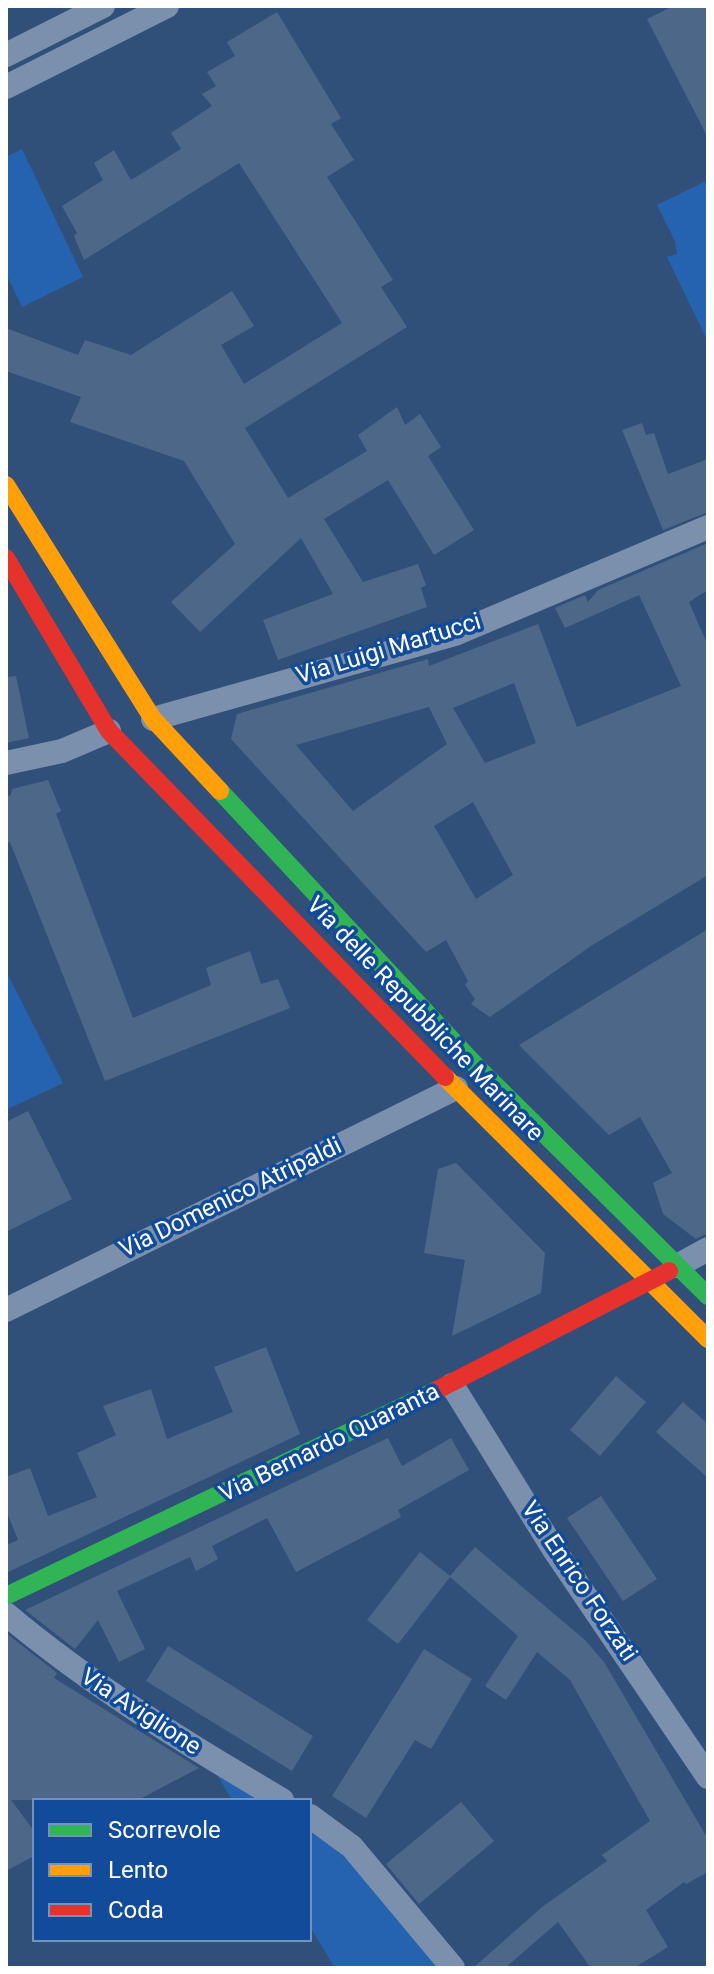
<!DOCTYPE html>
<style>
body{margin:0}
#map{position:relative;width:714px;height:1974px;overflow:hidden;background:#30507a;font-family:Roboto,sans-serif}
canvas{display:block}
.frame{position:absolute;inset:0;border:8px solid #fff;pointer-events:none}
.legend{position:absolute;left:32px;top:1798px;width:280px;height:144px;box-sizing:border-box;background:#114b9a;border:2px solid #7093c2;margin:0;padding:10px 14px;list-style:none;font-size:24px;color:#fff}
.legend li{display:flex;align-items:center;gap:16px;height:40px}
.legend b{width:40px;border:2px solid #7093c2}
</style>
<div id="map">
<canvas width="714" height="1974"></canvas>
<div class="frame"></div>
<ul class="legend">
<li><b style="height:10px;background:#30b455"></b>Scorrevole</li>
<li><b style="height:10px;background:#ff9f0a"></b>Lento</li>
<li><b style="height:10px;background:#e5322d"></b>Coda</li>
</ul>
</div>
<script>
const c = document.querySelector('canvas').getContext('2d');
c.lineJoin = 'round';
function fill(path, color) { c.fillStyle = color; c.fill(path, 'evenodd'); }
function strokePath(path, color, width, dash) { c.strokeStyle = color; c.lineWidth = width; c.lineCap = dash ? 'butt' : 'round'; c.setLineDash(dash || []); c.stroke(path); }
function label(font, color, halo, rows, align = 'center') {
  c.font = font + ' Roboto,sans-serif'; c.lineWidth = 7; c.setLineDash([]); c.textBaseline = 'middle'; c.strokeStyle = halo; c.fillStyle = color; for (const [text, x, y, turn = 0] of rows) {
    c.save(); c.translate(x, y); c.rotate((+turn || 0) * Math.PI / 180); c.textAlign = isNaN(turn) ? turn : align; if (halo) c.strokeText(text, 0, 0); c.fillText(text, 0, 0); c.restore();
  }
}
const green = new Path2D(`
 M22 149 83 277 22 307 6 274V157Z
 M708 180V342L667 257 677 254 675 241 657 205Z
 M6 971 63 1083 6 1110Z
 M210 1763 268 1800H232Z
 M310 1827 355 1867 440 1968H335L310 1927Z`);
const building = new Path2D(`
 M673 6H708V138L647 19Z
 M277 12 341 118 331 124 354 160 327 177 393 280 381 287 407 327 245 428 288 498 367 451 358 435 397 407 405 425 420 414 441 447 428 456 474 530 434 555 388 480 324 519 363 582 418 564 426 585 421 588 427 607 278 660 263 620 333 594 301 538 200 632 171 602 235 544 184 461 70 422 81 397 6 371V328L78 355 85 340 131 355 232 291 254 326 221 345 244 384 342 323 239 163 84 260 74 236 77 233 62 206 103 180 94 163 114 150 131 180 181 149 171 133 212 106 202 94 216 86 207 72 235 56 227 42Z
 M642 423 646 435 654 433 668 474 708 459V512L663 530 622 430Z
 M708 543V590L689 602 708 646V875L591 946 490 1017 471 1004 475 999 465 985 468 981 446 940 426 952 231 739 237 714 428 659 429 666 538 624 577 727 681 686 639 595 565 628 555 608 585 595 588 602 598 590ZM514 683 536 743 485 763 453 708ZM429 707 447 744 353 811 296 745ZM473 802 513 875 476 899 434 826Z
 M16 676 29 738 6 743V677Z
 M48 780 61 811 56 814 133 1018 211 985 206 968 250 951 261 984 278 979 290 1008 105 1081 10 842 6 843V797L11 795 12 789Z
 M708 929V1233L696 1239 663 1214 653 1183 672 1173 640 1117 609 1135 519 1045Z
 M28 1111 72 1199 6 1232V1122Z
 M456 1163 545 1253 541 1293 452 1336 465 1260 424 1253 438 1169Z
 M266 1347 300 1434 6 1573V1545L18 1540 6 1510V1477L30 1468 48 1516 97 1497 77 1453 116 1435 103 1406 151 1389 167 1439 233 1412 214 1367Z
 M616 1376 646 1402 600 1456 570 1430Z
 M683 1402 708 1424V1478L656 1432Z
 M388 1438 402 1466 451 1438 469 1470 398 1510 401 1517 296 1572 267 1518 212 1546 218 1559 196 1571 190 1557 117 1591 145 1649 119 1662 98 1620 75 1649 25 1610Z
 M601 1496 657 1579 623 1601 567 1518Z
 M475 1547 585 1640 604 1662 708 1839V1872L686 1884 684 1882 646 1910 668 1947 634 1968H591L558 1922 505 1968H473L542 1907 607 1861 602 1855 650 1821 570 1680 537 1652 506 1700 485 1686 518 1636 450 1577 398 1644 367 1620 420 1552 450 1576Z
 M6 1633 57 1673 54 1678 199 1768 138 1800H11L34 1831V1856L6 1871Z
 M168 1646 313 1736 292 1771 146 1681Z
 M424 1649 472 1679 431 1749 415 1740 366 1818 332 1796Z
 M461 1802 494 1841 419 1904 386 1864Z`);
const street = new Path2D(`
 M6 55 103 6
 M6 87 167 6
 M153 719 455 634 708 527
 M6 763 62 751 109 731
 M677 1266 708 1249
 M6 1310 456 1088
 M452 1385 553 1548 708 1777
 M6 1614C92 1686 185 1743 282 1800
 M310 1816 352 1847 453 1968`);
const fast = new Path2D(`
 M220 791 479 1069 708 1296
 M6 1596 437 1390`);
const slow = new Path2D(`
 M6 485 153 719 220 791
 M445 1077 708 1339`);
const jam = new Path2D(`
 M6 558 109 731 445 1077
 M437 1390 669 1271`);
const streetNames = [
 ["Via Luigi Martucci",389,650,-17],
 ["Via delle Repubbliche Marinare",424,1020,46],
 ["Via Domenico Atripaldi",231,1199,-26],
 ["Via Bernardo Quaranta",330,1444,-26],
 ["Via Enrico Forzati",578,1582,56],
 ["Via Aviglione",140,1713,33]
];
fill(green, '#2562b0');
fill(building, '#4d6789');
strokePath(street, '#7a90ad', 24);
strokePath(fast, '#30b455', 18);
strokePath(slow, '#ff9f0a', 18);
strokePath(jam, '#e5322d', 18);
label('24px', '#fff', '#114b9a', streetNames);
</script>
